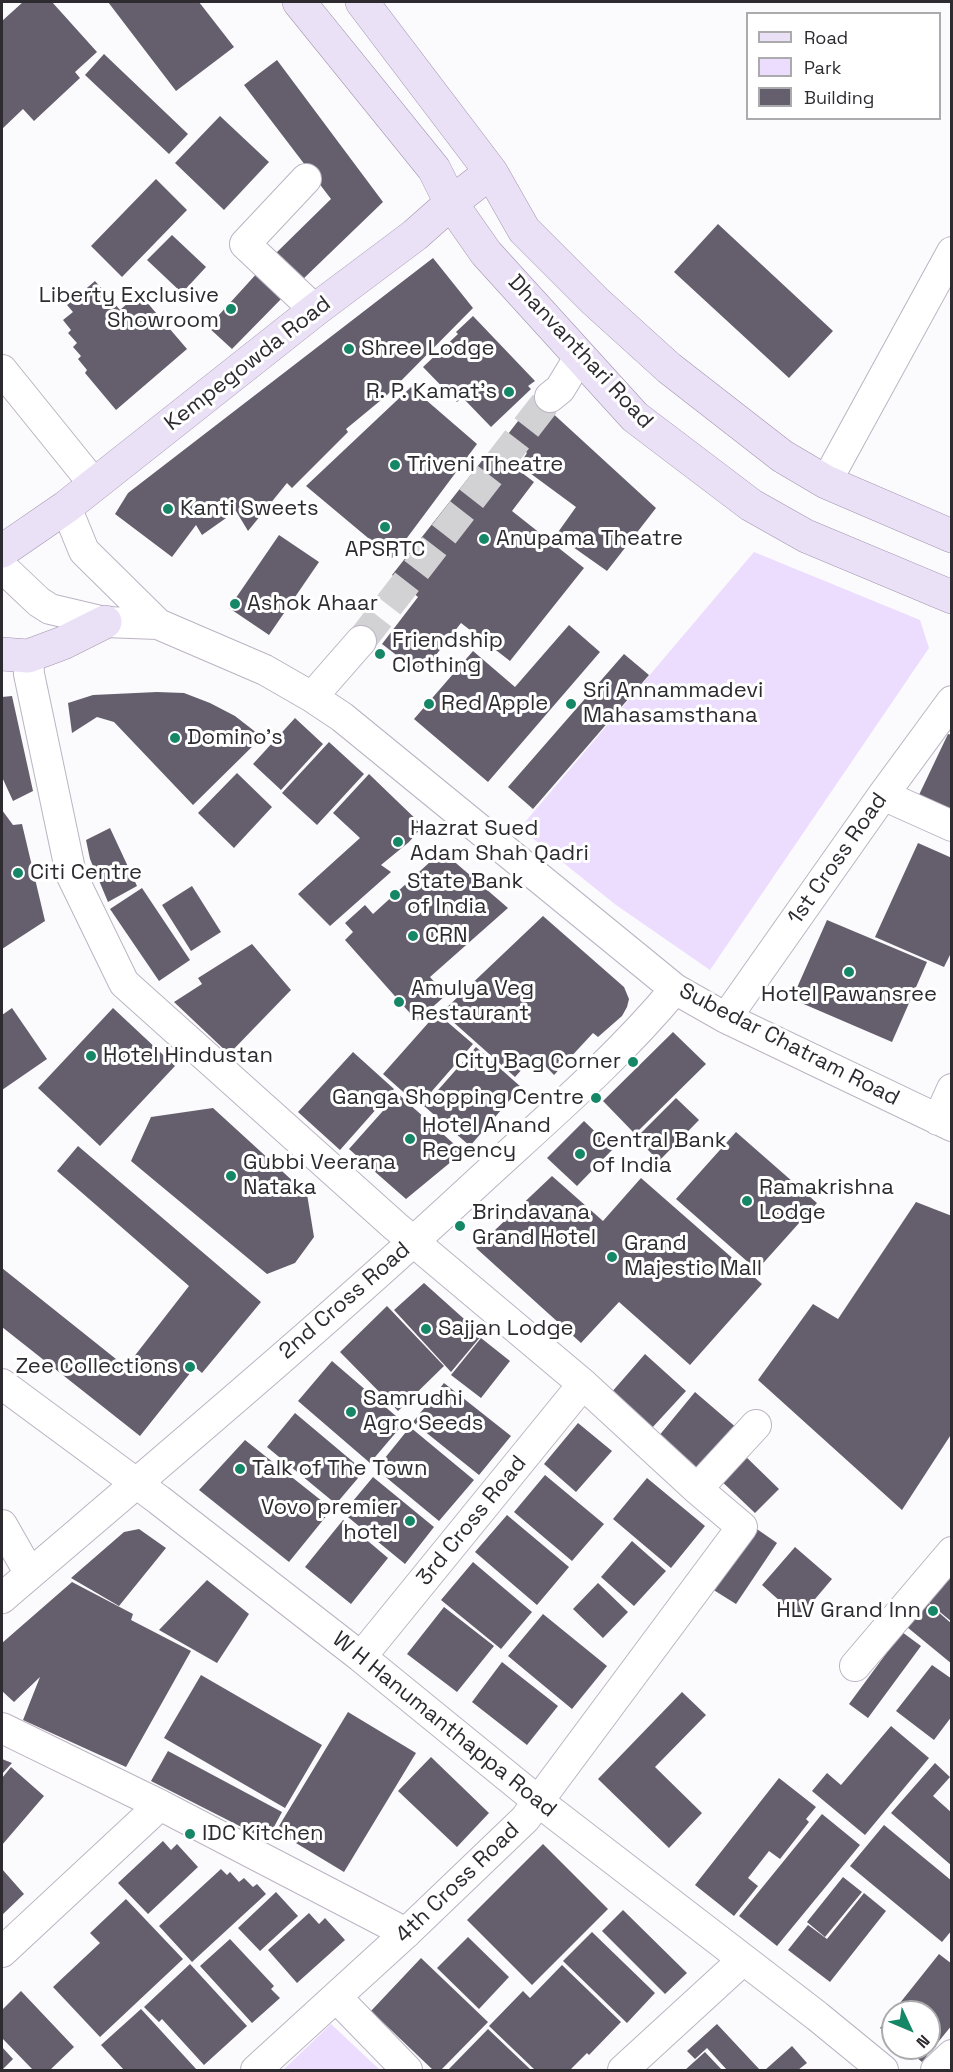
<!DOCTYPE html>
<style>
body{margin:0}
#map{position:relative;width:953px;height:2072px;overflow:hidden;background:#fbfafd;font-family:"Space Grotesk",sans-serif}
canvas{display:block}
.frame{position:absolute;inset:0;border:3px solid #2d2b30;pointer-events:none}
.legend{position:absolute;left:746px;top:12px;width:195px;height:108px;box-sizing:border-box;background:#fff;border:2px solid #abaaac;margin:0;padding:8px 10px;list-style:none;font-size:18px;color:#2d2b30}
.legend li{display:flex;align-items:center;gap:12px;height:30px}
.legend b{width:30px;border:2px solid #abaaac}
.north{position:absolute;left:881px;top:2000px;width:60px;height:60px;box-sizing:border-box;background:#fff;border:2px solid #abaaac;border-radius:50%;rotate:134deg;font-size:16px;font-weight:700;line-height:24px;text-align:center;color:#2d2b30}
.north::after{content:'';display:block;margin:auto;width:21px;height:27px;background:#168766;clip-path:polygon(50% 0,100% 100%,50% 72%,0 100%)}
</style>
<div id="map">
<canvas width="953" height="2072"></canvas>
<div class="frame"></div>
<ul class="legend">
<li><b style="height:8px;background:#ebe1f7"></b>Road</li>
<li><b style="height:16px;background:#ecddfe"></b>Park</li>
<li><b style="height:16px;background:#655f6d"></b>Building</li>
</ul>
<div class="north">N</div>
</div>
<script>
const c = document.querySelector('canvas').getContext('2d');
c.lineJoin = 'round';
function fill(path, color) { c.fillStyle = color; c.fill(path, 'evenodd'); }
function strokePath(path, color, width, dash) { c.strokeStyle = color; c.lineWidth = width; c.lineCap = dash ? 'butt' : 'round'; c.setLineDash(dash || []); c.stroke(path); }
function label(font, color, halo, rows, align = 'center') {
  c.font = font + ' "Space Grotesk",sans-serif'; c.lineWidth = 6; c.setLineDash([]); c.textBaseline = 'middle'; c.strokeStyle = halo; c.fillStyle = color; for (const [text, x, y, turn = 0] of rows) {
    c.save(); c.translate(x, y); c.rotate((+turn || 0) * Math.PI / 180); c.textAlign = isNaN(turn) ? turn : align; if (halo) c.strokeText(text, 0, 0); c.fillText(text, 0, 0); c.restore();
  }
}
const green = new Path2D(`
 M754 552 920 620 929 648 710 970 616 905 520 828Z
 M331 2024 380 2070H283Z`);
const building = new Path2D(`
 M23 2H52L97 52 75 72 80 78 34 121 23 109 2 129V21Z
 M108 2H199L234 47 176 91Z
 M104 54 188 134 169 154 85 75Z
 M277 60 383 202 301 281 273 256 331 199 244 85Z
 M220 116 269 162 224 210 175 163Z
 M156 179 187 210 122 277 91 246Z
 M718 224 833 331 789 378 674 272Z
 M172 235 206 267 182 293 147 260Z
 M433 258 473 308 386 396 346 429 348 432 292 488 287 483 248 531 236 511 202 535 196 525 172 557 115 514 128 493Z
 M259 271 285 295 232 349 208 327Z
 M95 281 120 310 139 293 187 349 116 410 85 373 87 370 78 359 81 356 73 347 77 343 68 333 71 330 63 320 73 312 67 305Z
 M473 316 535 381 528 386 531 389 491 427 462 397 457 402 423 367 458 334 456 332Z
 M411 387 477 444 392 558 306 486Z
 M536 398 656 508 607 571 556 535 576 507 519 465 527 453 508 434Z
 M488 453 514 474 517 469 534 482 512 511 584 568 510 661 461 623 421 674 382 644 418 597 392 575Z
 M279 535 319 562 269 635 229 608Z
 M569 625 600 652 488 782 414 719 473 651 515 687Z
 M624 654 649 675 533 809 508 787Z
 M157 692 184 693 210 703 235 716 262 737 193 805 114 722 97 717 72 733 68 703 93 695Z
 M12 696 33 791 13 801 2 777V697Z
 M295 718 323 744 281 790 253 764Z
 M948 734 952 735V813L918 797Z
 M329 742 364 774 317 825 282 793Z
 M237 773 272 807 234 848 198 813Z
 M369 774 423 826 409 842 381 865 391 872 330 926 298 894 360 838 333 813Z
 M2 810 13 825 22 824 45 921 2 949Z
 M110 828 137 886 108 902 90 859 86 840Z
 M918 843 952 858V951L944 967 875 937Z
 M442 851 508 908 430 977 446 995 417 1021 345 940 353 932 345 923 365 905 373 914Z
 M192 886 221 932 191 951 162 905Z
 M142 888 190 960 159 981 110 909Z
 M543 916 624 987 629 999 627 1007 622 1016 598 1037 593 1033 554 1075 535 1055 515 1077 442 1012Z
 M827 920 927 962 892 1042 792 999Z
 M252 944 291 990 229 1054 174 1002 202 984 198 978Z
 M12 1008 47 1059 2 1090V1015Z
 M113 1008 175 1066 100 1146 38 1088Z
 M437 1013 473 1044 419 1106 383 1074Z
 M673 1032 706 1064 635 1134 603 1101Z
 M476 1047 521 1087 470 1146 424 1106Z
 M353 1052 394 1089 340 1150 298 1112Z
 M398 1094 463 1152 406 1199 349 1149Z
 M676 1098 699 1120 659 1161 636 1138Z
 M213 1108 307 1194 314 1237 295 1263 267 1274 131 1161 151 1117Z
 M584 1121 613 1149 577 1186 547 1158Z
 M736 1132 817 1203 757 1270 676 1199Z
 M78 1146 261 1302 202 1373 195 1367 140 1436 2 1327V1268L126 1367 189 1286 57 1171Z
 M552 1176 603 1221 641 1178 762 1284 690 1365 619 1302 581 1343 476 1248Z
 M916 1202 952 1216V1433L902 1510 758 1380 813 1304 838 1319Z
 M424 1283 482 1335 451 1372 394 1310Z
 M387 1306 444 1366 398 1411 340 1352Z
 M481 1338 510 1361 481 1398 451 1375Z
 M645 1354 686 1391 651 1429 611 1393Z
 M332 1361 404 1423 370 1463 298 1401Z
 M444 1383 511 1436 479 1475 413 1422Z
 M695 1392 738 1429 698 1472 658 1437Z
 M295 1413 364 1471 336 1504 267 1447Z
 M578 1423 612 1451 576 1492 544 1464Z
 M410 1427 474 1480 439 1521 376 1469Z
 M245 1440 332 1509 289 1562 199 1490Z
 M740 1451 779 1489 755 1513 716 1476Z
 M545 1475 604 1524 572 1561 514 1512Z
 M373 1477 434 1527 405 1564 343 1513Z
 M647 1478 705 1526 671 1568 613 1519Z
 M507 1515 569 1567 537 1605 475 1552Z
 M343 1520 388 1558 351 1604 305 1567Z
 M754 1527 777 1543 736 1604 712 1589Z
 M139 1529 166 1548 119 1606 71 1578 124 1532Z
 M632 1541 666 1571 634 1606 601 1577Z
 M795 1547 832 1579 799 1618 762 1585Z
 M473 1562 532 1612 501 1649 441 1600Z
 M950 1578 952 1579V1622L929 1603Z
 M207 1580 249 1614 217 1663 159 1630Z
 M72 1582 133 1614 131 1620 191 1651 126 1767 23 1720 40 1677 14 1702 2 1691V1643Z
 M598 1583 628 1612 603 1638 573 1609Z
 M928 1603 952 1624V1664L907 1627Z
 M444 1607 494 1646 457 1692 407 1654Z
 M543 1614 607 1666 572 1709 508 1656Z
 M902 1632 921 1646 868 1718 849 1704Z
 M502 1662 558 1706 527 1745 472 1702Z
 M932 1665 952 1679V1716L934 1740 896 1711Z
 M201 1675 322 1745 285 1808 164 1738Z
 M682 1692 706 1715 655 1767 702 1813 669 1848 598 1779Z
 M348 1712 416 1753 344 1872 276 1831Z
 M891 1726 929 1758 865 1835 812 1791 827 1773 841 1785Z
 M168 1751 282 1812 267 1840 151 1781Z
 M431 1757 489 1813 457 1847 398 1791Z
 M2 1759 12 1763 2 1774Z
 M935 1763 950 1777 933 1796 952 1813V1866L891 1813Z
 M11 1767 44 1796 2 1845V1778Z
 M779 1778 816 1807 806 1819 809 1822 780 1859 769 1851 748 1878 758 1886 734 1916 695 1885Z
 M822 1814 860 1845 777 1946 739 1916Z
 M884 1825 952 1881V1930L942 1942 850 1866Z
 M163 1841 171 1850 177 1844 198 1867 148 1914 118 1883Z
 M543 1844 608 1909 532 1985 467 1920Z
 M2 1869 24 1894 2 1915Z
 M221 1869 227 1875 230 1872 239 1882 244 1878 253 1887 257 1884 266 1894 192 1962 159 1926Z
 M843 1877 862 1892 825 1937 807 1922Z
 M276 1892 298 1916 260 1951 238 1928Z
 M864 1893 886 1911 830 1982 788 1950 808 1925 827 1939Z
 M126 1899 183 1959 100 2037 53 1987 100 1943 90 1933Z
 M623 1910 687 1973 665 1994 602 1931Z
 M309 1913 319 1924 325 1918 345 1940 297 1983 268 1950Z
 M592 1932 655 1993 627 2023 563 1961Z
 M468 1937 509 1977 479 2009 437 1968Z
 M230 1939 274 1986 271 1989 280 1998 252 2023 200 1966Z
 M939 1954 952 1964V2025L922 2062 905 2048H929V2012H893V2039L880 2028Z
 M421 1958 488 2022 441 2070H433L371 2011Z
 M190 1964 247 2026 204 2065 162 2019 159 2022 144 2007Z
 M562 1965 621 2022 589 2055 587 2053 570 2070H535L489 2026 523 1991 530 1998Z
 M21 1991 74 2047 50 2070H33L2 2038V2010Z
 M141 2009 197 2070H124L101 2045Z
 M717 2024 760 2070H727L707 2048 695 2059 687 2051Z
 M488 2029 531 2070H448Z
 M792 2046 807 2063 798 2070H765Z
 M2 2047 13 2059 2 2070Z
 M705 2052 722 2070H685Z`);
const minorTunnel = new Path2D(`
 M361 641 550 397`);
const minor = new Path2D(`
 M306 179 245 244 315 310
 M2 370 94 484
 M550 397 560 389 580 356
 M826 482 952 252
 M66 507 84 551 158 624
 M2 567 39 602 50 609 105 622 158 624 265 670 312 697 342 717 675 989 726 1018 952 1126
 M28 656 29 674 71 874 124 983 395 1226 583 1384 697 1489 742 1527 525 1819 406 1933 256 2070
 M312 697 361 641
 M883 795 952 826
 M726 1018 883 795 952 701
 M938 1120 952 1089
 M2 1384 159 1500 361 1657 539 1802 817 2016 883 2070
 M697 1489 756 1425
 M2 1525 30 1574
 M2 1598C161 1462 322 1327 476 1184 544 1121 616 1060 675 989
 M361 1657 583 1384
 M855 1666 952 1552
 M2 1728 160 1805 406 1933
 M2 1952 160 1805
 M336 1997 407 2070
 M623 2070 743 1960
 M936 2070 952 2055`);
const major = new Path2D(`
 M299 2 434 169 451 203 486 253 635 417 751 505 806 536 952 597
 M362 2 491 172 524 230 595 301 669 368 782 456 826 482 952 536
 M2 551 66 507 315 310 415 235 451 203 491 172
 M2 654 28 656 63 643 105 622`);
const markers = [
 [231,309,6,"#168766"],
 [349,349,6,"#168766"],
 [509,392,6,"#168766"],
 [395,465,6,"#168766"],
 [168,509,6,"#168766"],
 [385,527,6,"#168766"],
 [484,539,6,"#168766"],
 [235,604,6,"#168766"],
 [380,654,6,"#168766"],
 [429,704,6,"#168766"],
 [571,704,6,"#168766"],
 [175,738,6,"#168766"],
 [398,842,6,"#168766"],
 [18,873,6,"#168766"],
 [395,895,6,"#168766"],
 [413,936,6,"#168766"],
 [849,972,6,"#168766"],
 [399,1002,6,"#168766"],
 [91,1056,6,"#168766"],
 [633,1062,6,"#168766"],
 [596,1098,6,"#168766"],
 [410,1139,6,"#168766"],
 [580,1154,6,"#168766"],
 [231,1176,6,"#168766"],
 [747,1201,6,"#168766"],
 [460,1226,6,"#168766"],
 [612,1257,6,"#168766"],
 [426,1329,6,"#168766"],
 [190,1367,6,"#168766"],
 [351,1412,6,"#168766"],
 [240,1469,6,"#168766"],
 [410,1521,6,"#168766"],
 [933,1611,6,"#168766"],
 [190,1834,6,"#168766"]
];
const poiNames = [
 ["Liberty Exclusive",219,296,"right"],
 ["Showroom",219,321,"right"],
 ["Shree Lodge",361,349],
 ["R. P. Kamat's",497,392,"right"],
 ["Triveni Theatre",407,465],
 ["Kanti Sweets",180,509],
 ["Anupama Theatre",496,539],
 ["APSRTC",385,550,"center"],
 ["Ashok Ahaar",247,604],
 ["Friendship",392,641],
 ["Clothing",392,666],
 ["Sri Annammadevi",583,691],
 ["Mahasamsthana",583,716],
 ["Red Apple",441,704],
 ["Domino's",187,738],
 ["Hazrat Sued",410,829],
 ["Adam Shah Qadri",410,854],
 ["Citi Centre",30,873],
 ["State Bank",407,882],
 ["of India",407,907],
 ["CRN",425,936],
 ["Amulya Veg",411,989],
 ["Restaurant",411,1014],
 ["Hotel Pawansree",849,995,"center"],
 ["Hotel Hindustan",103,1056],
 ["City Bag Corner",621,1062,"right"],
 ["Ganga Shopping Centre",584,1098,"right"],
 ["Hotel Anand",422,1126],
 ["Regency",422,1151],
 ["Central Bank",592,1141],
 ["of India",592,1166],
 ["Gubbi Veerana",243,1163],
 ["Nataka",243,1188],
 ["Ramakrishna",759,1188],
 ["Lodge",759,1213],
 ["Brindavana",472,1213],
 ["Grand Hotel",472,1238],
 ["Grand",624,1244],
 ["Majestic Mall",624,1269],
 ["Sajjan Lodge",438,1329],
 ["Zee Collections",178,1367,"right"],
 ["Samrudhi",363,1399],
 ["Agro Seeds",363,1424],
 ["Talk of The Town",252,1469],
 ["Vovo premier",398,1508,"right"],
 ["hotel",398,1533,"right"],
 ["HLV Grand Inn",921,1611,"right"],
 ["IDC Kitchen",202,1834]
];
const streetNames = [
 ["Dhanvanthari Road",580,352,47],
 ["Kempegowda Road",248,364,-38],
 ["1st Cross Road",838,859,-55],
 ["Subedar Chatram Road",789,1045,27],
 ["2nd Cross Road",345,1301,-41],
 ["3rd Cross Road",472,1521,-51],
 ["W H Hanumanthappa Road",444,1725,39],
 ["4th Cross Road",458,1883,-44]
];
fill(green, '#ecddfe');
fill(building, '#655f6d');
strokePath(minorTunnel, '#d2d1d4', 30, [30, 15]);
strokePath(minor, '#bbb4c3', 32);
strokePath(major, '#a094ae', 34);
strokePath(minor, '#fff', 30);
strokePath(major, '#ebe1f7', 33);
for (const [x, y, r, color] of markers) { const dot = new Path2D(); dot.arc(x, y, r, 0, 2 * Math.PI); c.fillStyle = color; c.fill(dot); strokePath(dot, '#fff', 2); }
label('22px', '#2d2b30', '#fff', poiNames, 'left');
label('22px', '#2d2b30', '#fff', streetNames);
</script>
